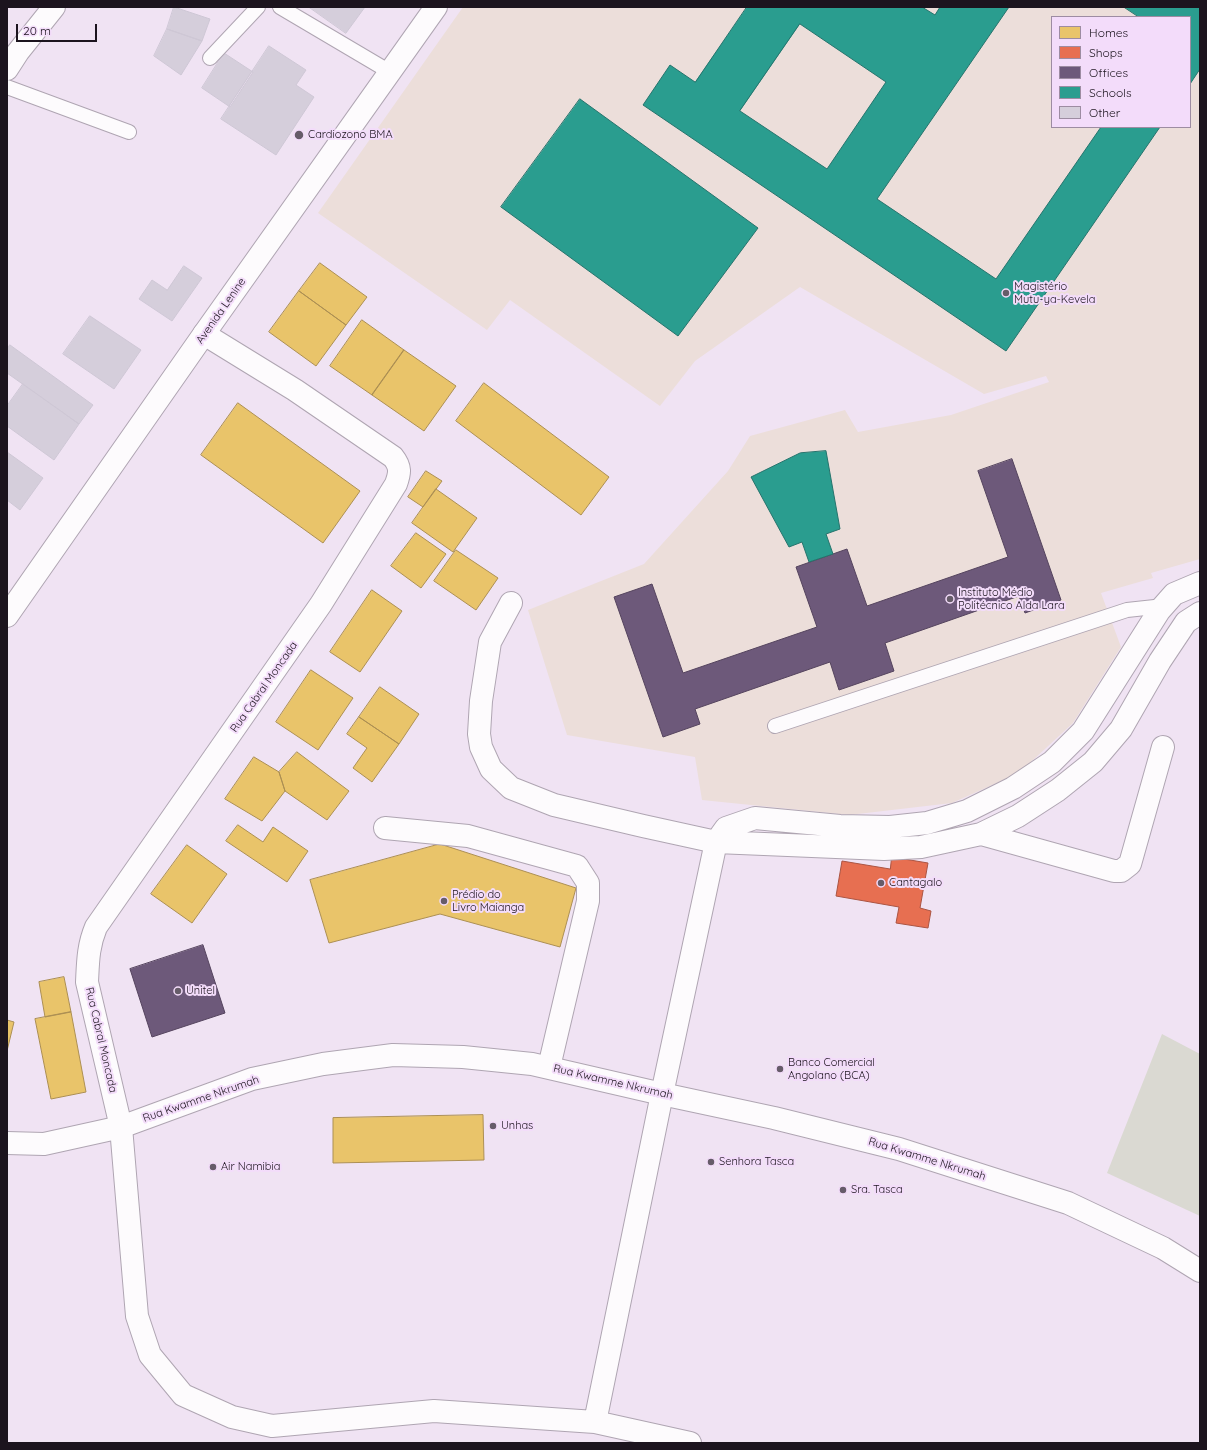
<!DOCTYPE html>
<meta charset="utf-8">
<style>
body{margin:0}
#map{position:relative;width:1207px;height:1450px;overflow:hidden;background:#f0e3f3;font-family:Quicksand,sans-serif}
canvas{display:block}
.frame{position:absolute;inset:0;border:8px solid #1c141e;pointer-events:none}
.legend{position:absolute;left:1051px;top:16px;width:140px;height:112px;box-sizing:border-box;background:#f3dcfa;border:1px solid #9d8ca2;margin:0;padding:5px 7px;list-style:none;font-size:12px;color:#1c141e}
.legend li{display:flex;align-items:center;gap:8px;height:20px}
.legend b{width:20px;border:1px solid #9d8ca2}
.scale{position:absolute;left:16px;top:24px;width:81px;height:18px;box-sizing:border-box;border:2px solid #1c141e;border-top:0;padding-left:5px;font-size:12px;line-height:14px;white-space:nowrap;color:#1c141e;-webkit-text-stroke:3px #f3dcfa;paint-order:stroke}
</style>
<div id="map">
<canvas width="1207" height="1450"></canvas>
<div class="frame"></div>
<ul class="legend">
<li><b style="height:11px;background:#e9c46a"></b>Homes</li>
<li><b style="height:11px;background:#e76f51"></b>Shops</li>
<li><b style="height:11px;background:#6d597a"></b>Offices</li>
<li><b style="height:11px;background:#2a9d8f"></b>Schools</li>
<li><b style="height:11px;background:#d5cedb"></b>Other</li>
</ul>
<div class="scale">20 m</div>
</div>
<script>
const c = document.querySelector('canvas').getContext('2d');
c.lineJoin = 'round';
function fill(path, color) { c.fillStyle = color; c.fill(path, 'evenodd'); }
function strokePath(path, color, width, dash) { c.strokeStyle = color; c.lineWidth = width; c.lineCap = dash ? 'butt' : 'round'; c.setLineDash(dash || []); c.stroke(path); }
function label(font, color, halo, rows, align = 'center') {
  c.font = font + ' Quicksand,sans-serif'; c.lineWidth = 4; c.setLineDash([]); c.textBaseline = 'middle'; c.strokeStyle = halo; c.fillStyle = color; for (const [text, x, y, turn = 0] of rows) {
    c.save(); c.translate(x, y); c.rotate((+turn || 0) * Math.PI / 180); c.textAlign = isNaN(turn) ? turn : align; if (halo) c.strokeText(text, 0, 0); c.fillText(text, 0, 0); c.restore();
  }
}
const education = new Path2D(`
 M463 7H1200V559L1151 573 1153 578 1101 593 1121 647 1073 723 1019 773 952 803 849 815 702 800 695 757 567 735 528 610 644 564 728 471 750 436 845 410 858 432 951 415 1049 382 1046 376 984 394 800 287 695 361 660 406 510 300 487 330 318 213ZM1052 17H1190V127H1052Z`);
const green = new Path2D(`
 M1162 1034 1200 1054V1216L1107 1173Z`);
const homes = new Path2D(`
 M320 263 367 297 346 325 299 291Z
 M299 291 346 325 316 366 269 332Z
 M362 320 404 350 372 395 330 366Z
 M404 350 456 386 424 431 372 395Z
 M484 383 609 477 581 515 456 421Z
 M238 403 360 491 323 543 201 455Z
 M426 471 442 481 423 507 408 497Z
 M436 489 477 518 453 552 412 523Z
 M416 533 446 554 421 588 391 566Z
 M456 550 498 578 476 610 434 581Z
 M372 590 402 611 360 672 330 652Z
 M311 670 353 698 318 750 276 722Z
 M380 687 419 714 399 744 359 717Z
 M359 717 399 744 372 782 353 768 367 748 347 734Z
 M297 752 349 791 327 820 285 791 279 772Z
 M254 757 279 772 285 791 262 821 225 799Z
 M238 825 263 842 273 827 308 851 287 882 226 841Z
 M440 844 576 888 560 947 440 914 329 943 310 880Z
 M187 845 227 874 192 923 151 894Z
 M64 977 71 1012 45 1017 39 982Z
 M71 1012 86 1092 51 1099 35 1019Z
 M7 1020 14 1022 7 1051Z
 M483 1115 484 1160 333 1163V1118Z`);
const shops = new Path2D(`
 M892 857 928 863 920 908 931 911 928 928 896 923 899 907 836 896 842 861 890 869Z`);
const offices = new Path2D(`
 M1012 459 1061 600 1025 613 1019 596 885 643 894 671 839 690 830 662 695 709 700 724 663 737 614 597 652 584 683 673 817 627 796 567 847 549 867 606 1008 557 978 471Z
 M203 945 225 1013 152 1037 130 969Z`);
const schools = new Path2D(`
 M747 7H922L935 15 940 7H1009L877 199 996 279 1101 127H1160L1006 351 643 105 670 65 695 82ZM800 24 886 82 827 169 740 111Z
 M1124 7H1200V69L1190 84V17H1139Z
 M580 99 758 228 678 336 501 207Z
 M826 451 840 529 826 534 833 554 809 562 802 542 789 547 751 477 800 453Z`);
const building = new Path2D(`
 M174 7 210 19 202 41 167 29Z
 M309 7H365L346 33Z
 M167 29 202 41 181 75 154 56Z
 M269 46 306 70 296 85 314 97 276 155 221 119Z
 M224 53 253 72 230 107 202 88Z
 M184 266 202 278 172 321 139 299 152 280 167 290Z
 M90 316 141 350 114 389 63 354Z
 M10 345 93 405 79 424 7 373V350Z
 M23 384 79 424 54 460 7 426V406Z
 M7 452 43 478 20 510 7 500Z`);
const service = new Path2D(`
 M280 7 390 72
 M210 58 258 7
 M7 87 129 132
 M775 726 1127 610 1164 606`);
const minor = new Path2D(`
 M7 69 18 52 54 7
 M204 334 295 390 393 457C401 467 400 473 396 484L321 604 96 927C88 946 88 962 87 982L121 1127 137 1316 150 1355 183 1395 232 1417 272 1426 434 1411 595 1422 690 1443
 M511 603 490 642 481 701 479 734 481 747 491 769 511 788 554 805 643 826 716 842 884 849 921 847 981 834 1018 816 1058 790 1093 762 1121 729 1160 661 1186 622 1200 613
 M385 828 468 836 577 866 588 883V901L549 1067
 M981 834 1114 871H1121L1130 864 1163 747
 M595 1422 662 1094 716 842 726 828 755 818 840 826 890 827 927 823 967 811 1013 788 1052 762 1083 731 1159 611 1174 594 1200 583`);
const tertiary = new Path2D(`
 M7 616 204 334 436 7
 M7 1143 44 1144 121 1127 252 1079 323 1064 393 1055 463 1057 532 1064 662 1094 774 1118 899 1149 1068 1203 1163 1248 1200 1271`);
const markers = [
 [299,135,5,"#665c69"],
 [1006,293,4,"#665c69"],
 [950,599,4,"#665c69"],
 [881,883,4,"#665c69"],
 [444,901,4,"#665c69"],
 [178,991,4,"#665c69"],
 [780,1069,4,"#665c69"],
 [493,1126,4,"#665c69"],
 [711,1162,4,"#665c69"],
 [213,1167,4,"#665c69"],
 [843,1190,4,"#665c69"]
];
const poiNames = [
 ["Cardiozono BMA",308,135],
 ["Magistério",1014,287],
 ["Mutu-ya-Kevela",1014,300],
 ["Instituto Médio",958,593],
 ["Politécnico Alda Lara",958,606],
 ["Cantagalo",889,883],
 ["Prédio do",452,895],
 ["Livro Maianga",452,908],
 ["Unitel",186,991],
 ["Banco Comercial",788,1063],
 ["Angolano (BCA)",788,1076],
 ["Unhas",501,1126],
 ["Senhora Tasca",719,1162],
 ["Air Namibia",221,1167],
 ["Sra. Tasca",851,1190]
];
const streetNames = [
 ["Avenida Lenine",221,311,-55],
 ["Rua Cabral Moncada",264,687,-55],
 ["Rua Cabral Moncada",101,1040,77],
 ["Rua Kwamme Nkrumah",613,1082,13],
 ["Rua Kwamme Nkrumah",201,1099,-19],
 ["Rua Kwamme Nkrumah",927,1159,17]
];
fill(education, '#ecdeda');
fill(green, '#dad9d2');
fill(homes, '#e9c46a');
strokePath(homes, '#ac8f53', 1);
fill(shops, '#e76f51');
strokePath(shops, '#aa5442', 1);
fill(offices, '#6d597a');
strokePath(offices, '#55445e', 1);
fill(schools, '#2a9d8f');
strokePath(schools, '#26746d', 1);
fill(building, '#d5cedb');
strokePath(building, '#cec7d5', 1);
strokePath(service, '#afa5b2', 16);
strokePath(minor, '#afa5b2', 24);
strokePath(tertiary, '#afa5b2', 24);
strokePath(service, '#fdfbfd', 14);
strokePath(minor, '#fdfbfd', 22);
strokePath(tertiary, '#fdfbfd', 22);
for (const [x, y, r, color] of markers) { const dot = new Path2D(); dot.arc(x, y, r, 0, 2 * Math.PI); c.fillStyle = color; c.fill(dot); strokePath(dot, '#f3dcfa', 1.5); }
label('11px', '#1c141e', '#f3dcfa', poiNames, 'left');
label('11px', '#1c141e', '#f3dcfa', streetNames);
</script>
